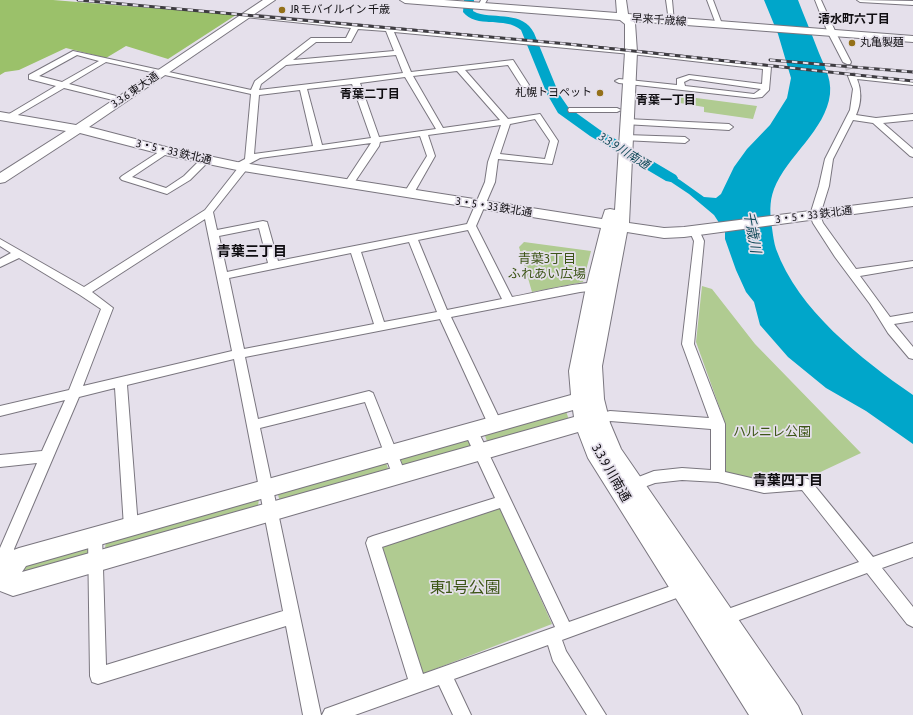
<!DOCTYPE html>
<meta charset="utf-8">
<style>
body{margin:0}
canvas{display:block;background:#e5e0eb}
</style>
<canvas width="913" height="715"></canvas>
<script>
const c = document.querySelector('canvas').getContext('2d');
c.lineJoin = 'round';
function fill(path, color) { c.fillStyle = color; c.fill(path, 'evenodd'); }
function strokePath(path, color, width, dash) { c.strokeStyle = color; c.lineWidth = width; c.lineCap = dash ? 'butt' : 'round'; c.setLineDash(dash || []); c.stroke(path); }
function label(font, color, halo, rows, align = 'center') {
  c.font = font + ' "Asap Condensed","Noto Sans JP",sans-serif'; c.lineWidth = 3.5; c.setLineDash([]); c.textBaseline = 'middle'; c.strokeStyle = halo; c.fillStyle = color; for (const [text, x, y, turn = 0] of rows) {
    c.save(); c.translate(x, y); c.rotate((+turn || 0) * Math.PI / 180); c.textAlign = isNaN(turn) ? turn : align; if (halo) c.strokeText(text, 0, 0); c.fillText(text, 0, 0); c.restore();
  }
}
const green = new Path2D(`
 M681 96 757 106 753 119 704 112V107L680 103Z
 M524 242 591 251 583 282 532 292 519 247Z
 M702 286 712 289 755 344 861 453 812 476 769 480 725 474 724 420 696 342Z
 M565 408 569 420 488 444 484 433Z
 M467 436 472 449 404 469 399 455Z
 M385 460 389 471 280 502 277 491Z
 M259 499 258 506 108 550 105 548 106 542Z
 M500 508 552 624 422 674 381 546Z
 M88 547 89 553 23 577 20 566Z`);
const forest = new Path2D(`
 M0 0H53L236 15 168 59 126 46 106 58 66 48 19 70 5 72 0 75Z`);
const water = new Path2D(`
 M764 0H798C804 16 811 32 817 48 822 62 832 77 830 94 826 130 787 156 774 189 769 202 770 215 772 228 773 235 774 243 776 249 798 310 861 359 913 395V444L866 411 826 388 788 357 760 325 754 302 746 292 736 270 725 239V232L714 215 689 194 647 166 650 162 680 180 704 197 716 198 721 194 734 167 747 149 770 125 787 98 791 78 778 34Z`);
const river = new Path2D(`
 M464 0H474L473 11 477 13C496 19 523 11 534 33L559 94 568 107 600 130 676 175 678 178 676 181 671 182 666 181 590 136 558 113 547 94 521 30C505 16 476 29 463 12Z`);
const streetTunnel = new Path2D(`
 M847 62 852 76`);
const street = new Path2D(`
 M481 0H487L483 7 481 8 478 6Z
 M666 0H672L674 22 669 21Z
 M707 0H713L722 24 721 25 716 24Z
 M815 0H821L836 33 851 62 850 64H847L843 62 828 33Z
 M857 0 913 1V5L860 2Z
 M247 14 631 50 767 65 771 67 769 90 762 97 754 98 619 83 615 81 619 79 677 85V79L689 75 762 84 763 69 631 54 394 32 411 72 513 60 529 85 528 87H522L508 65 465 70 508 119 540 114 558 141 552 164 498 159 495 182 476 226 512 297C532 294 589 279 606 283L607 286 606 289 580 292 451 317 502 424 500 428 495 429 490 428 488 424 440 319 245 357 258 419 369 391 373 393 406 475 404 479 399 481 394 479 365 402 260 428 321 715H303L286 626 98 684 92 682 90 676 88 536 90 531 95 529 100 531 102 536 106 665 283 611 234 359 127 385 138 527 136 532 131 533 126 532 124 527 115 388 79 397 14 549 15 571 12 576 7 578 2 576 0 572V548L37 463 0 467V455L42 451 65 400 0 416V406L69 390 101 309 80 295 19 258 0 267V259L11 253 0 246V239L84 287 205 210 238 168H234L232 166 245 159 251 94 106 62 69 84 124 98V102H121L64 88 11 119H5L4 117 56 86 29 79V75L73 51 251 90 255 81 311 38H346L351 28 245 17 244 16ZM358 29 386 31 394 51 293 60 316 42H351ZM77 55 99 61 62 82 39 76ZM396 55 403 73 259 90 261 84 286 65ZM457 71 500 120 443 128 413 76ZM405 77 436 129 379 137 360 83ZM690 79 761 89 754 94 685 86 684 82ZM352 84 371 138 322 145 307 89ZM300 90 313 146 254 154 259 95ZM535 119 550 141 545 159 500 154 510 124ZM501 125 488 162 485 182 467 224 278 261 267 222 263 221 217 230 213 212 247 169 249 167 247 165 260 158 371 143 344 184 349 187 352 186 379 146 380 142 420 136 427 156 404 193 409 196 414 193 435 156 428 135ZM205 219 232 351 83 386 113 308 92 292ZM259 228 268 263 227 272 219 236ZM468 230 502 299 447 310 418 240ZM409 242 437 312 384 322 361 252ZM351 253 374 324 244 349 229 278Z
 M849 74 913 81V85L857 79C862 91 861 104 856 115L876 118 913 114V120L883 123 913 149V157L910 156 873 123 853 120 833 159 829 186 820 215 823 223 856 269 913 261V267L860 276 890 317 913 313V321L894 324 913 347V359L909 358 888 333 870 304 835 257 813 223 810 215 819 186 825 159 850 110 853 89 848 76Z
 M569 108H617L621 110 617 112H569L568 110Z
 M627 119 729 124 733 127 729 130 624 124 623 122 624 120Z
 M626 135 685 137 689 140 685 143 623 140 622 138 623 136Z
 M165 148 169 151 168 153 132 177 166 188 184 176 202 158H208L210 160 190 180 167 194 122 180 120 178 122 176Z
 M694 227 698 228 704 241 694 344 725 424V472L764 481 805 478 810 480 873 557 913 543V557L882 568 913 607V627L907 624 867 573 720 627 714 624 712 619 714 614 859 562 802 490 764 493 718 482 682 480 655 483 628 493 623 491 621 487 623 483 654 471 682 468 711 470V429L610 421 592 426 587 425 586 421 587 417 610 411 709 418 682 344 694 241 689 230Z
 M471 426 476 427 478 431 569 622 688 580 693 582 696 587 693 592 562 640 566 651 606 715H587L553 661 548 645 454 679 471 715H453L439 685 355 715H322L325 709 408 679 366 543 368 538 373 536 495 498 464 431 466 427ZM500 508 555 627 423 674 382 547Z`);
const secondary = new Path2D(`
 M263 0H275L89 127 166 147 237 162 602 219 605 210 610 209 615 210 625 52V24L620 20 405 3 400 0H444L617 13 616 0H626L628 14 913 36V42L633 21 635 23 637 52 629 223 664 228 684 227 913 198V206L684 237 664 238 627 232 602 366 604 399 610 423 621 449 798 706 802 715H749L588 458 578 432 13 596 0 591V563L11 551 19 548 571 395 569 371 586 287 601 228 237 170 165 155 80 133 5 182 0 183V173L66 131 0 120V112L76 125ZM573 410 574 417 22 572 26 566Z`);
const rail = new Path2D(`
 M78 0 568 44 913 81
 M770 60 913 72`);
const markers = [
 [282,10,4,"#947019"],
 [852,43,4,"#947019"],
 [600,93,4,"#947019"]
];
const farPoinames = [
 ["JR モバイルイン 千歳",290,10],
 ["丸亀製麺",860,43],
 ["札幌トヨペット",592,93,"right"]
];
const farStreetnames = [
 ["早来千歳線",659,20,4],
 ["3.3.6 東大通",135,90,-34],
 ["3・5・33 鉄北通",174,152,13],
 ["3・5・33 鉄北通",494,207,9],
 ["3・5・33 鉄北通",814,215,-7]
];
const farNeighbourhoodnames = [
 ["清水町六丁目",854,19],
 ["青葉二丁目",370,94],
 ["青葉一丁目",666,100]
];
const farWaternames = [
 ["3.3.9川南通",624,151,32]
];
const parkNames = [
 ["青葉3丁目",547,259],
 ["ふれあい広場",547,274],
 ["ハルニレ公園",772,432]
];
const streetNames = [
 ["3.3.9 川南通",611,473,60]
];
const waterNames = [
 ["千歳川",752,232,80]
];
const neighbourhoodNames = [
 ["青葉三丁目",252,252],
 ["青葉四丁目",788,481]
];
const nearParknames = [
 ["東1号公園",465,588]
];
fill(green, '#b0cb91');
fill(forest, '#9bc16a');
fill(water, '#00a6ca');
fill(river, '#00a6ca');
strokePath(streetTunnel, '#c5c0ca', 8, [8, 3.5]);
strokePath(street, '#7a767f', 2);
strokePath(secondary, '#7a767f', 2);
fill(street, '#fff');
fill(secondary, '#fff');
strokePath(rail, '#3e3c41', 3);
strokePath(rail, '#e5e0eb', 2, [5.5]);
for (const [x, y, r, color] of markers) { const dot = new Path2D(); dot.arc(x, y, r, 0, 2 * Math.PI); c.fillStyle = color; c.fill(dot); strokePath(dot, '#e5e0eb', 1.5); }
label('11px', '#100e12', '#e5e0eb', farPoinames, 'left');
label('11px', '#100e12', '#e5e0eb', farStreetnames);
label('bold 12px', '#100e12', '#e5e0eb', farNeighbourhoodnames);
label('italic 12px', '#164c5c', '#e5e0eb', farWaternames);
label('13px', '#3d5517', '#e5e0eb', parkNames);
label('13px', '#100e12', '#e5e0eb', streetNames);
label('italic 14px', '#164c5c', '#e5e0eb', waterNames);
label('bold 14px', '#100e12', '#e5e0eb', neighbourhoodNames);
label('16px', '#3d5517', '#e5e0eb', nearParknames);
</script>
